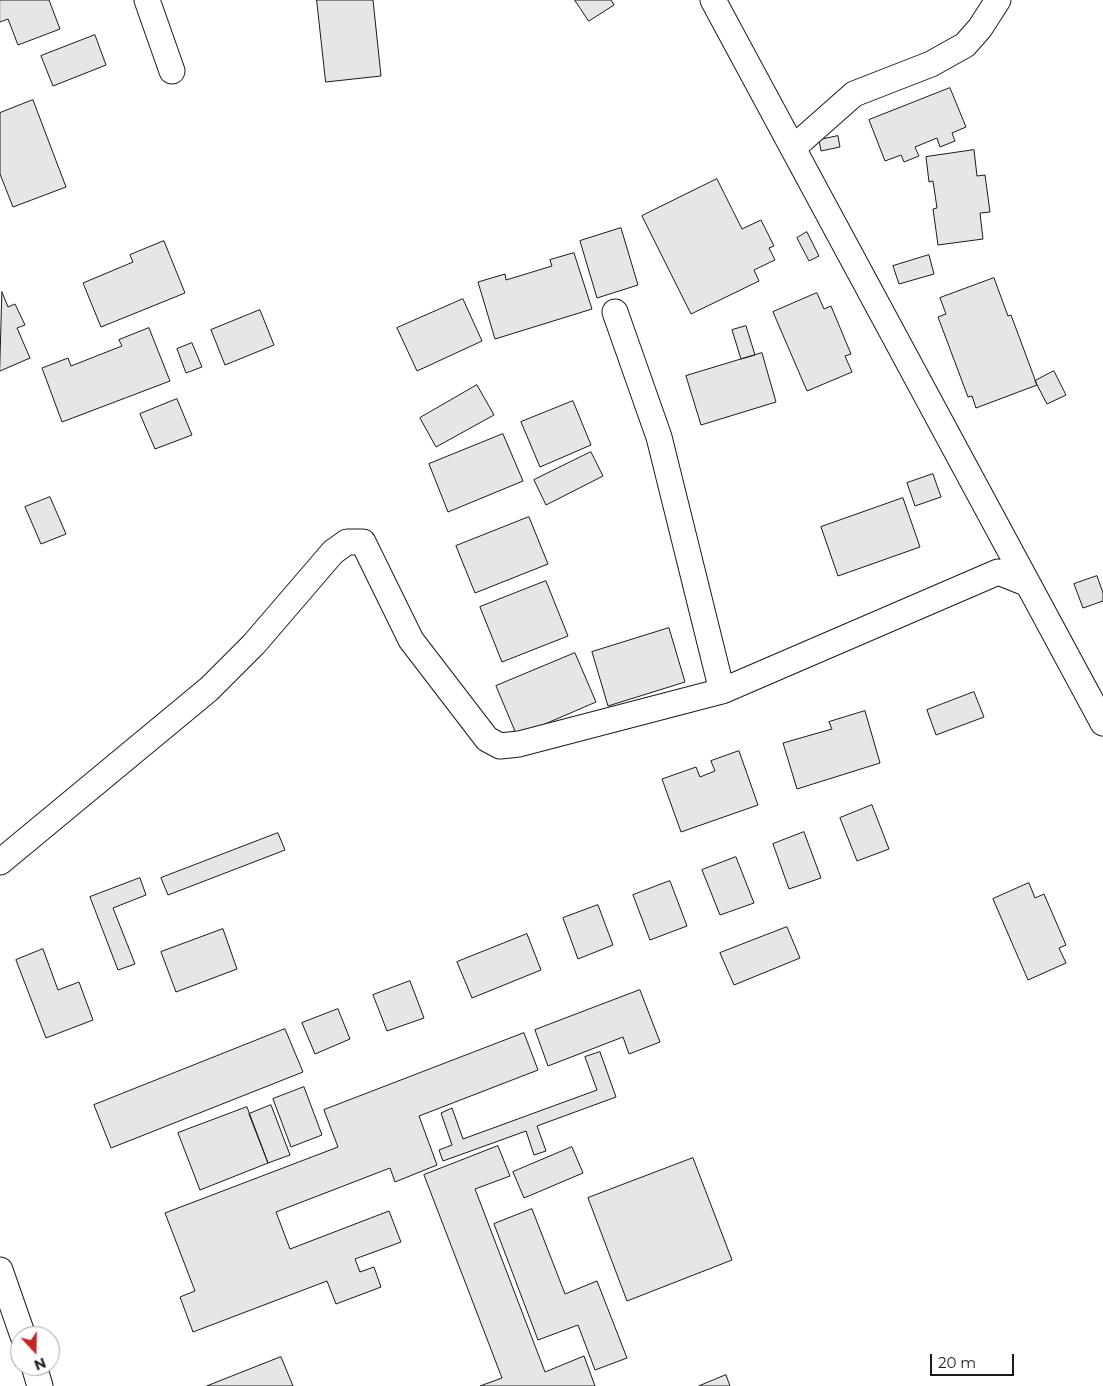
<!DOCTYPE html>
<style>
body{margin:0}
#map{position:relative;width:1103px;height:1386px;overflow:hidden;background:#fff;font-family:Montserrat,sans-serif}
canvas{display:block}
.north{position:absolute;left:10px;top:1326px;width:50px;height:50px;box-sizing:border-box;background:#fff;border:1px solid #a3a3a3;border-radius:50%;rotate:159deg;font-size:14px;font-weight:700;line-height:20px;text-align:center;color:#1a1a1a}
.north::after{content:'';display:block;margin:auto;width:18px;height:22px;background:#c62828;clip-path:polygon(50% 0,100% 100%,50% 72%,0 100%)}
.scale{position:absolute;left:930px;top:1354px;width:84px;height:22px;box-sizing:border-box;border:2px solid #1a1a1a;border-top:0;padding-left:6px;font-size:15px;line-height:18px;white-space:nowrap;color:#1a1a1a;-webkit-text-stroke:4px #fff;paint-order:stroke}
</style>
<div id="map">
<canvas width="1103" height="1386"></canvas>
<div class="north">N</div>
<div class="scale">20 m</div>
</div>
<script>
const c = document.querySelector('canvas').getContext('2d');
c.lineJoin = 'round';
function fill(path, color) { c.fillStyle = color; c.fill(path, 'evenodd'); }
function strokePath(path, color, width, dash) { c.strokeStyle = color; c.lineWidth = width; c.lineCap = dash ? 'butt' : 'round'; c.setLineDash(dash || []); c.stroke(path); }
const building = new Path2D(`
 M0 0H49L60 29 18 45 8 19 0 22Z
 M317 0H373L381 76 326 82Z
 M575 0H611L614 5 589 21Z
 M95 35 106 65 53 86 41 56Z
 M950 88 966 127 952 133 955 141 940 147 937 138 915 147 919 156 904 162 901 155 885 161 869 120Z
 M33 100 66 187 13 207 0 174V113Z
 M838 136 840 147 821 151 819 140Z
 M974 150 977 176 985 175 990 212 980 213 983 239 938 245 933 209 937 208 933 181 929 182 926 157Z
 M717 179 742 229 761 220 774 246 769 248 775 260 754 270 759 281 691 314 642 216Z
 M621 228 638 285 597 298 580 241Z
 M807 232 819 256 809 261 797 238Z
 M164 241 185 293 101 327 83 283 133 262 130 255Z
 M574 253 592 309 495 339 478 282 505 274 506 280 552 266 550 260Z
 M929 255 934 274 899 284 893 266Z
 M994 278 1008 316 1011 315 1037 385 976 408 972 396 968 397 938 317 946 314 940 298Z
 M2 292 8 307 15 304 25 325 17 328 30 358 0 371Z
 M817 293 824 309 831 306 851 354 845 356 852 372 807 391 773 312Z
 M463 299 482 341 417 371 397 328Z
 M260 310 274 345 225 365 211 330Z
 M746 326 755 355 741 359 732 330Z
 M149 328 170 381 62 422 42 368 68 358 71 366 122 346 119 340Z
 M192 343 202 367 186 373 177 349Z
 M762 353 776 402 701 425 686 376Z
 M1054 371 1066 395 1047 404 1035 381Z
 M477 385 494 415 436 447 420 418Z
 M177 399 192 435 155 449 140 414Z
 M573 401 591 445 540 467 521 422Z
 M503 434 523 481 448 512 429 464Z
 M591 452 603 476 546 505 534 480Z
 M933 474 941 497 915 506 907 483Z
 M50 497 66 534 41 544 25 507Z
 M903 498 920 547 838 576 821 527Z
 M529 517 548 564 475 593 456 546Z
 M1097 576 1103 593V601L1083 608 1074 584Z
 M546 581 568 636 502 662 480 607Z
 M669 628 685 682 608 706 592 652Z
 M575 653 596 702 517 736 496 686Z
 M974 692 984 717 936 735 927 710Z
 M865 711 880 763 797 789 783 743 832 729 829 722Z
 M739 751 758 805 681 832 662 779 696 767 700 777 715 771 711 761Z
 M872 805 889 849 857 861 840 818Z
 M804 832 821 878 789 889 773 844Z
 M278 833 285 850 168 895 161 878Z
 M736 857 754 903 720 915 702 870Z
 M140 878 146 895 113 908 135 964 118 970 90 897Z
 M670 881 687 926 650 940 633 895Z
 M1029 883 1035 898 1044 894 1066 945 1059 948 1066 963 1028 980 993 899Z
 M598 905 613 945 578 959 563 918Z
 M787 927 800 958 734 985 720 953Z
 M223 929 237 969 176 992 161 952Z
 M527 934 541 970 472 998 457 962Z
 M43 949 58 990 79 982 93 1020 46 1038 16 960Z
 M410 981 424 1018 387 1031 373 995Z
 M640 990 660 1042 629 1054 623 1037 548 1066 535 1030Z
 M338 1009 350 1039 315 1054 302 1023Z
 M285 1029 303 1072 111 1148 94 1105Z
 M524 1033 538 1070 419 1116 437 1165 395 1182 390 1168 276 1212 290 1249 389 1211 401 1242 355 1259 360 1272 374 1267 381 1287 336 1304 327 1281 193 1332 180 1297 195 1291 165 1213 338 1147 324 1110Z
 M600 1052 616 1097 537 1126 546 1151 534 1155 526 1131 443 1161 439 1150 452 1145 441 1113 452 1108 463 1139 597 1090 585 1057Z
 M304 1087 322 1135 291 1147 273 1099Z
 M271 1105 290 1155 268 1163 249 1114Z
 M247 1107 268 1163 200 1190 178 1133Z
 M498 1146 510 1176 475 1189 545 1372 584 1356 595 1386H480L502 1378 424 1175Z
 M572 1147 583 1173 524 1198 513 1172Z
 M693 1158 732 1260 627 1301 588 1198Z
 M532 1209 565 1294 597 1281 627 1358 595 1370 578 1325 538 1340 494 1224Z
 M281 1357 293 1386H207Z
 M726 1375 730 1386H699Z`);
const minor = new Path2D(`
 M147 0 172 71
 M713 0 1103 723
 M793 148 854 94 931 64 965 45 980 28 998 0
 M615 312 659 437 722 691
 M0 862 209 689 254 644 333 552 347 542H363L411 640 487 739 500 746 519 744 722 691 998 572 1028 584
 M0 1270 23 1336
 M34 1366 40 1386`);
fill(building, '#e6e6e6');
strokePath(building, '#1a1a1a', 1);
strokePath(minor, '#1a1a1a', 27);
strokePath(minor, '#fff', 25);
</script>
